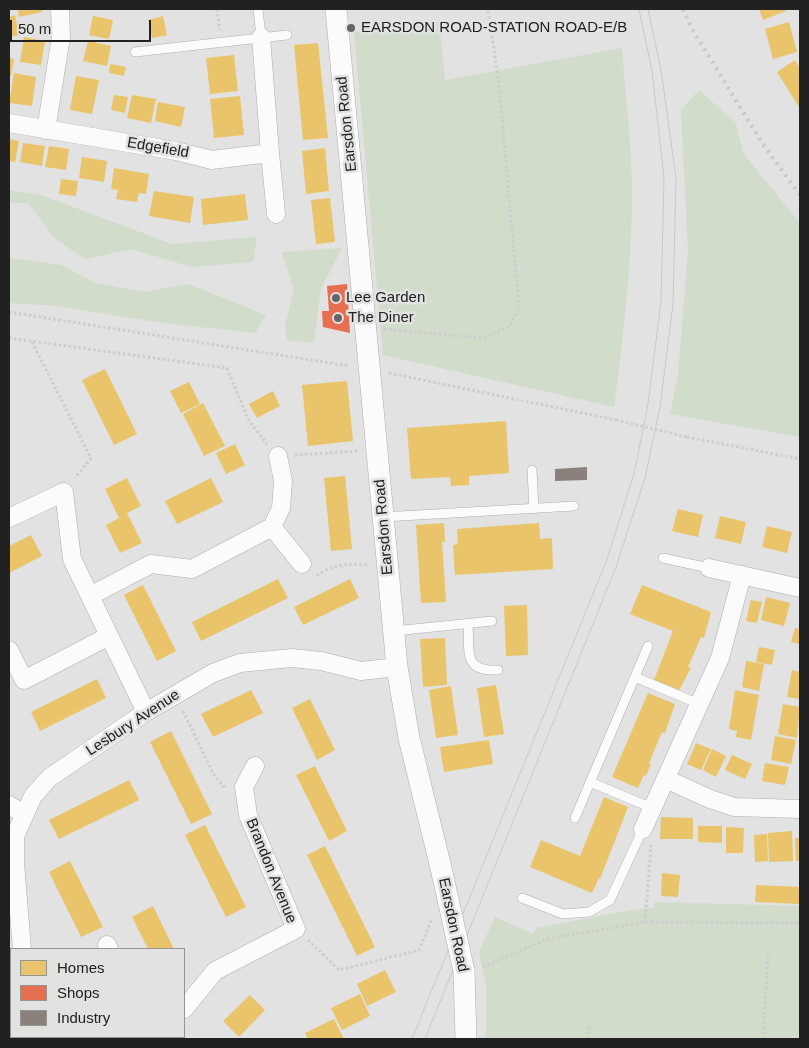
<!DOCTYPE html>
<style>
body{margin:0}
#map{position:relative;width:809px;height:1048px;overflow:hidden;background:#e1e2e1;font-family:Helvetica,sans-serif}
canvas{display:block}
.frame{position:absolute;inset:0;border:10px solid #202120;pointer-events:none}
.legend{position:absolute;left:10px;top:948px;width:175px;height:90px;box-sizing:border-box;background:#e1e3e0;border:1px solid #949593;margin:0;padding:6px 9px;list-style:none;font-size:15px;color:#202120}
.legend li{display:flex;align-items:center;gap:10px;height:25px}
.legend b{width:25px;border:1px solid #949593}
.scale{position:absolute;left:10px;top:20px;width:141px;height:22px;box-sizing:border-box;border:2px solid #202120;border-top:0;padding-left:6px;font-size:15px;line-height:18px;white-space:nowrap;color:#202120;-webkit-text-stroke:4px #e1e3e0;paint-order:stroke}
</style>
<div id="map">
<canvas width="809" height="1048"></canvas>
<div class="frame"></div>
<ul class="legend">
<li><b style="height:14px;background:#e9c46a"></b>Homes</li>
<li><b style="height:14px;background:#e76f51"></b>Shops</li>
<li><b style="height:14px;background:#8a817c"></b>Industry</li>
</ul>
<div class="scale">50 m</div>
</div>
<script>
const c = document.querySelector('canvas').getContext('2d');
c.lineJoin = 'round';
function fill(path, color) { c.fillStyle = color; c.fill(path, 'evenodd'); }
function strokePath(path, color, width, dash) { c.strokeStyle = color; c.lineWidth = width; c.lineCap = dash ? 'butt' : 'round'; c.setLineDash(dash || []); c.stroke(path); }
function label(font, color, halo, rows, align = 'center') {
  c.font = font + ' Helvetica,sans-serif'; c.lineWidth = 5; c.setLineDash([]); c.textBaseline = 'middle'; c.strokeStyle = halo; c.fillStyle = color; for (const [text, x, y, turn = 0] of rows) {
    c.save(); c.translate(x, y); c.rotate((+turn || 0) * Math.PI / 180); c.textAlign = isNaN(turn) ? turn : align; if (halo) c.strokeText(text, 0, 0); c.fillText(text, 0, 0); c.restore();
  }
}
const green = new Path2D(`
 M439 22 445 80 622 48C626 102 633 155 632 209 630 275 623 341 614 407L383 355 354 32Z
 M699 90 736 123 743 153 800 223V437L670 414 678 375 688 251 681 110Z
 M9 190 41 195 172 244 257 237 253 262 191 267 132 249 85 259 55 239 28 203H9Z
 M342 248 321 289 314 342 287 341 285 325 294 291 282 252Z
 M9 258 62 265 95 283 145 292 188 284 266 315 255 333 163 323 57 306 9 303Z
 M655 902 800 906V1039H486V985L479 952 495 917 533 934 536 928 632 910 654 908Z`);
const homes = new Path2D(`
 M18 9H42V12L19 17Z
 M759 9H785L786 11 763 20Z
 M15 15 19 35 9 37V17Z
 M93 16 113 20 109 39 89 35Z
 M163 16 167 35 152 38 148 20Z
 M789 22 797 52 773 59 765 29Z
 M24 37 45 41 41 65 20 62Z
 M88 41 111 46 107 66 83 61Z
 M318 43 328 138 303 140 294 45Z
 M234 55 238 91 210 94 206 58Z
 M9 58 14 59 11 76H9Z
 M795 60 800 69 799 107 777 72Z
 M110 64 126 67 124 76 109 73Z
 M14 73 36 77 32 106 9 103Z
 M76 76 99 80 92 114 70 110Z
 M114 95 128 97 125 113 111 110Z
 M132 95 156 99 151 123 127 118Z
 M240 96 244 135 214 138 210 99Z
 M158 102 185 107 181 127 155 121Z
 M9 139 19 141 15 162 9 161Z
 M23 143 45 146 42 166 20 162Z
 M49 146 69 149 66 170 45 167Z
 M325 148 329 191 306 194 302 151Z
 M82 157 107 161 104 182 79 178Z
 M114 168 149 174 146 194 139 193 137 202 116 199 118 190 111 189Z
 M61 179 78 181 76 196 59 194Z
 M154 191 194 197 190 223 149 216Z
 M245 194 248 220 203 225 201 199Z
 M330 198 335 242 316 244 311 200Z
 M105 369 137 434 114 445 82 380Z
 M347 381 353 441 308 446 302 385Z
 M189 382 200 404 181 413 170 391Z
 M273 391 280 406 257 418 249 404Z
 M203 403 225 446 204 456 183 414Z
 M506 421 509 473 469 476V485L451 486 450 477 411 479 407 428Z
 M235 444 245 465 226 474 216 453Z
 M345 476 352 549 331 551 324 478Z
 M127 478 141 506 127 513 142 543 120 553 106 525 119 518 105 489Z
 M211 478 223 502 177 524 165 501Z
 M678 509 703 515 698 537 672 531Z
 M720 516 746 522 741 544 715 538Z
 M444 523 445 542H442L446 602 421 603 416 525Z
 M539 523 540 539 552 538 553 569 455 575 453 545 458 544 457 529Z
 M767 526 792 532 787 553 762 547Z
 M31 535 42 556 9 573V546Z
 M278 579 288 598 201 641 192 622Z
 M350 579 359 598 303 625 294 607Z
 M143 585 176 651 157 661 124 595Z
 M642 585 711 612 704 638 701 637 688 667 691 668 679 690 654 680 673 631 630 614Z
 M766 597 790 603 784 626 761 620Z
 M751 600 762 602 757 623 746 621Z
 M527 605 528 655 506 656 504 606Z
 M795 628 800 629V644L791 642Z
 M445 638 447 685 423 687 420 639Z
 M759 647 775 650 772 665 756 662Z
 M746 661 764 664 759 691 742 687Z
 M792 670 800 672V699L787 697Z
 M97 679 106 698 40 731 31 712Z
 M496 685 504 734 484 737 477 688Z
 M451 686 458 735 436 738 429 690Z
 M251 690 263 713 213 737 201 714Z
 M735 690 759 695 751 740 736 737 737 731 729 729Z
 M648 693 675 704 665 733 662 732 649 763 651 764 646 776 644 775 638 788 612 777Z
 M310 699 335 750 317 760 292 708Z
 M783 704 800 707 797 738 778 734Z
 M171 731 212 814 191 824 150 742Z
 M775 736 796 740 791 764 771 760Z
 M489 740 493 764 444 772 440 747Z
 M696 743 711 749 701 770 687 764Z
 M712 749 726 756 716 777 703 770Z
 M732 755 752 764 745 779 725 770Z
 M765 763 789 767 785 785 762 781Z
 M315 766 347 831 329 841 296 775Z
 M129 780 139 800 59 839 49 820Z
 M604 797 628 807 600 879 599 878 592 893 530 867 541 840 580 856Z
 M661 817 693 818V839H660Z
 M205 825 246 907 226 917 185 835Z
 M698 826H722V843L698 842Z
 M726 827 744 828 743 853H726Z
 M792 831 793 861 769 862 768 833Z
 M767 834 768 861 755 862 754 835Z
 M795 838H800V861H796Z
 M325 846 375 947 357 956 307 855Z
 M70 861 103 927 81 937 49 872Z
 M662 873 680 875 678 897 661 896Z
 M756 885 800 887V904L755 902Z
 M153 906 174 949H148L132 917Z
 M385 970 396 992 367 1006 357 984Z
 M360 994 370 1016 342 1030 331 1008Z
 M250 995 265 1010 239 1037 223 1021Z
 M334 1019 344 1039H308L305 1033Z`);
const shops = new Path2D(`
 M347 284 350 333 323 327 322 311H329L327 286Z`);
const industry = new Path2D(`
 M587 467V480L555 481V469Z`);
const path = new Path2D(`
 M217 9 220 30
 M9 312 349 366
 M384 329 482 338 509 327 519 308 499 84 488 9
 M9 338 227 368 249 421 267 444
 M32 342 91 458 75 478
 M389 373 616 420
 M687 437 800 459
 M295 455 359 451
 M317 576C332 563 351 564 370 565
 M183 711 214 775 226 789
 M645 922 651 845
 M308 940 339 970 419 950 432 919
 M483 967 547 939 645 922 800 923
 M589 1039V1024
 M763 1039 768 954`);
const service = new Path2D(`
 M258 9 261 37
 M135 52 287 35
 M532 470 534 509
 M383 517 574 506
 M663 558 709 568
 M468 623C470 651 462 672 498 670
 M394 631 492 621
 M635 677 699 704
 M590 782 652 808
 M575 818 648 646
 M522 898 563 914 589 912 610 900 643 829`);
const minor = new Path2D(`
 M9 123 176 151 212 160 270 153 261 37
 M46 130 61 37 60 9
 M270 153 276 214
 M9 518 64 492 72 559 146 712
 M272 527 302 564
 M709 568 800 588
 M90 596 151 564 192 569 272 527 281 508 283 481 278 456
 M9 650 24 680 109 636
 M666 779 710 799 734 807 800 809
 M9 805 24 814
 M643 829 720 658 742 575
 M107 945 109 949
 M22 949 15 863V836L33 796 49 778 146 712 213 673 240 663 292 658 321 661 361 671 397 667
 M184 1009 215 971 296 929 248 815 244 787 255 766
 M27 1037V1039
 M143 1039 149 1037`);
const tertiary = new Path2D(`
 M336 9 397 667 409 738 441 868
 M464 971 466 1039`);
const tram = new Path2D(`
 M412 1039 606 562 634 474 648 404 661 302 664 177 652 71 639 9
 M425 1039 616 567 645 478 660 407 673 304 676 178 661 70 648 9`);
const rail = new Path2D(`
 M683 9 692 29 762 143 800 195`);
const pathBridge = new Path2D(`
 M616 420 687 437`);
const tertiaryBridge = new Path2D(`
 M441 868 464 971`);
const markers = [
 [351,28,5,"#646564"],
 [336,298,5,"#646564"],
 [338,318,5,"#646564"]
];
const poiNames = [
 ["EARSDON ROAD-STATION ROAD-E/B",361,28],
 ["Lee Garden",346,298],
 ["The Diner",348,318]
];
const streetNames = [
 ["Earsdon Road",347,124,-96],
 ["Edgefield",158,148,10],
 ["Earsdon Road",384,527,-95],
 ["Lesbury Avenue",133,723,-33],
 ["Brandon Avenue",271,871,68],
 ["Earsdon Road",453,925,78]
];
fill(green, '#d1dcca');
fill(homes, '#e9c46a');
fill(shops, '#e76f51');
fill(industry, '#8a817c');
strokePath(service, '#adaead', 10);
strokePath(minor, '#adaead', 19);
strokePath(tertiary, '#adaead', 22);
strokePath(path, '#cdcdcd', 3, [2.5, 2.5]);
strokePath(service, '#fafbfa', 9);
strokePath(minor, '#fafbfa', 18);
strokePath(tertiary, '#fafbfa', 21);
strokePath(tram, '#c8c8c8', 1);
strokePath(rail, '#c8c8c8', 4, [2.5, 5]);
strokePath(tertiaryBridge, '#adaead', 22, []);
strokePath(pathBridge, '#cdcdcd', 3, [2.5, 2.5]);
strokePath(tertiaryBridge, '#fafbfa', 21);
for (const [x, y, r, color] of markers) { const dot = new Path2D(); dot.arc(x, y, r, 0, 2 * Math.PI); c.fillStyle = color; c.fill(dot); strokePath(dot, '#e1e3e0', 2); }
label('15px', '#202120', '#e1e3e0', poiNames, 'left');
label('15px', '#202120', '#e1e3e0', streetNames);
</script>
